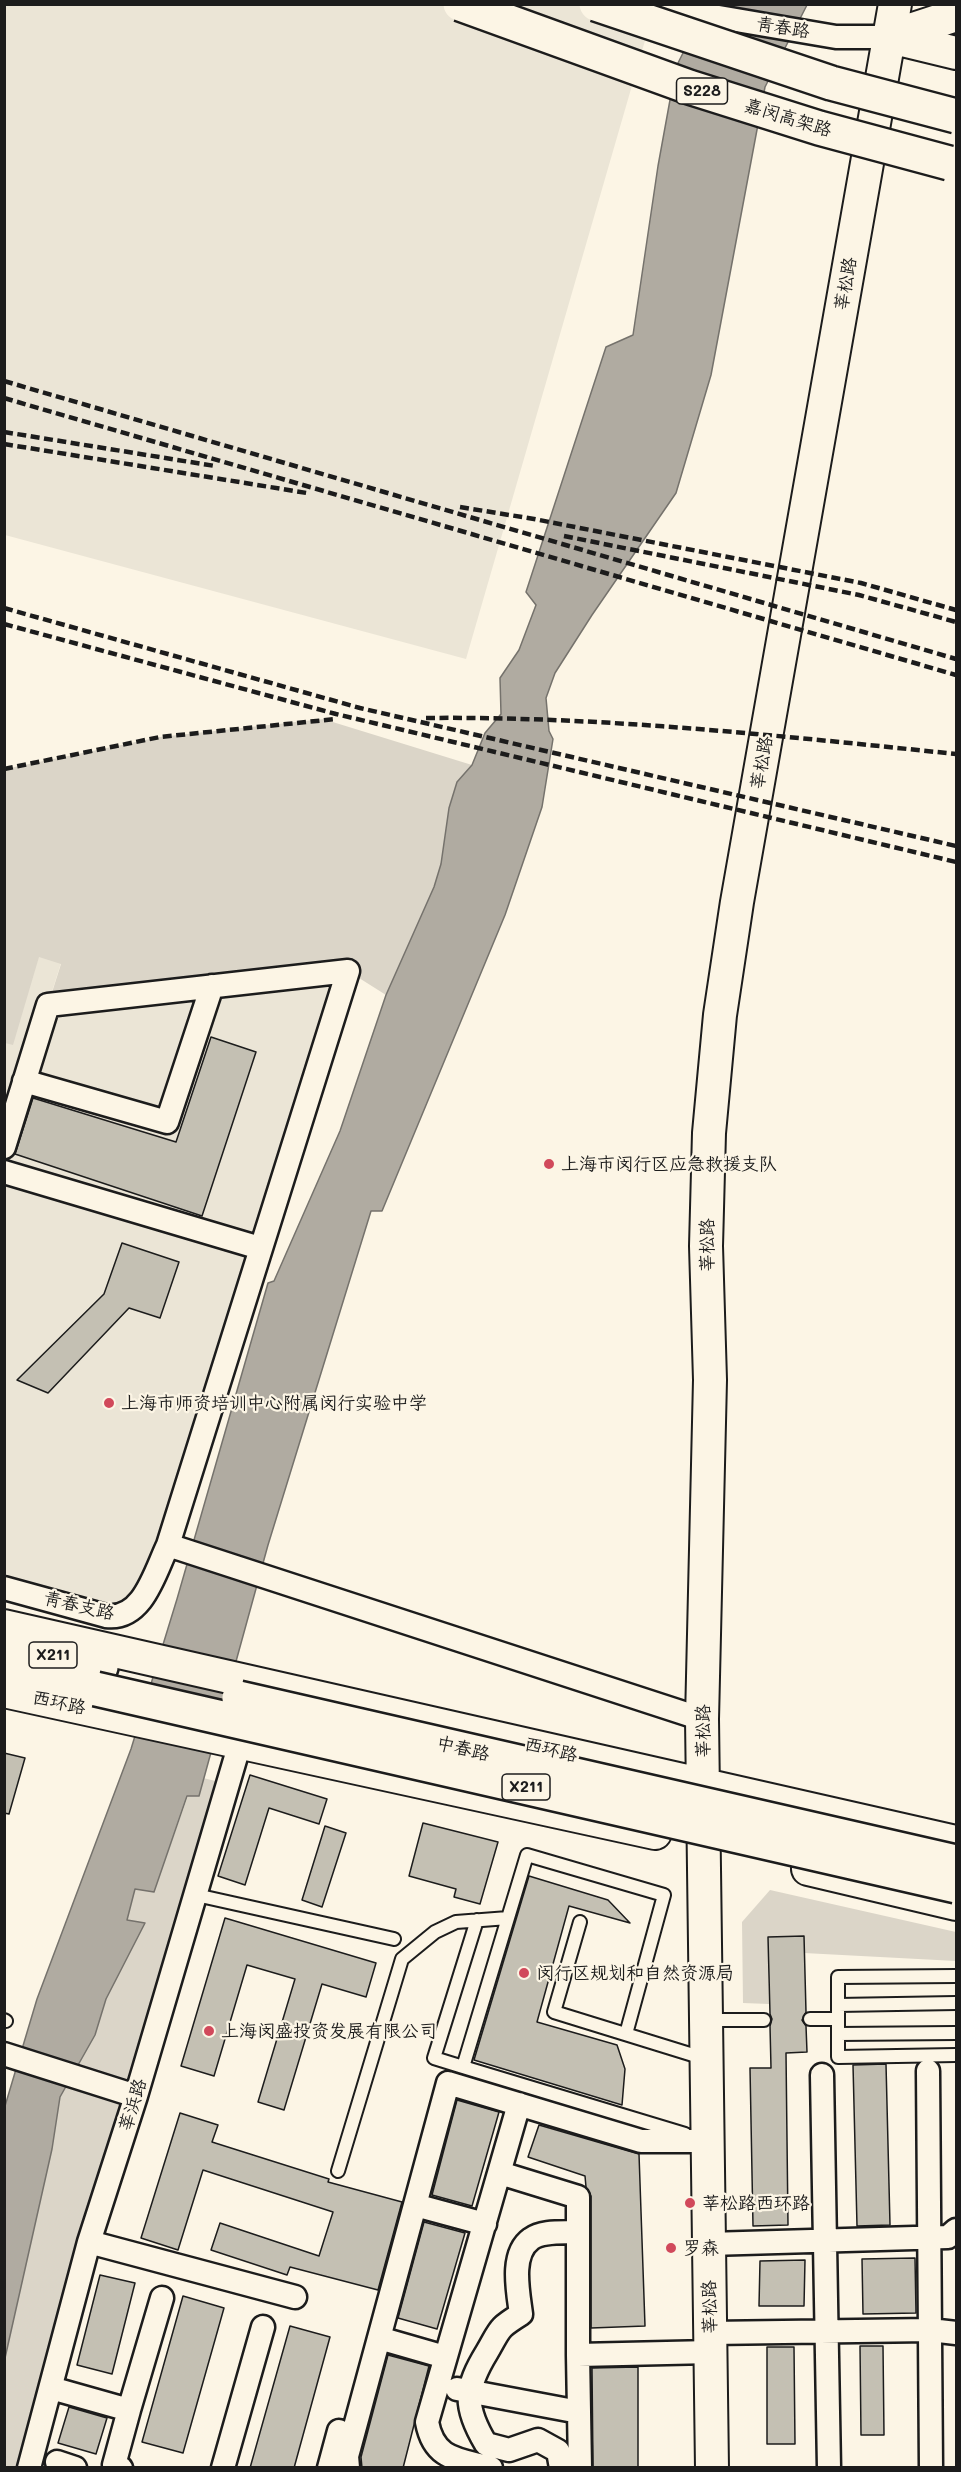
<!DOCTYPE html>
<meta charset="utf-8">
<style>
body{margin:0}
#map{position:relative;width:961px;height:2472px;overflow:hidden;background:#fcf5e5;font-family:Mali,sans-serif}
canvas{display:block}
.frame{position:absolute;inset:0;border:6px solid #1c1c1c;pointer-events:none}
</style>
<div id="map">
<canvas width="961" height="2472"></canvas>
<div class="frame"></div>
</div>
<script>
const c = document.querySelector('canvas').getContext('2d');
c.lineJoin = 'round';
function fill(path, color) { c.fillStyle = color; c.fill(path, 'evenodd'); }
function strokePath(path, color, width, dash) { c.strokeStyle = color; c.lineWidth = width; c.lineCap = dash ? 'butt' : 'round'; c.setLineDash(dash || []); c.stroke(path); }
function label(font, color, halo, rows, align = 'center') {
  c.font = font + ' Mali,"LXGW WenKai TC",sans-serif'; c.lineWidth = 4.5; c.setLineDash([]); c.textBaseline = 'middle'; c.strokeStyle = halo; c.fillStyle = color; for (const [text, x, y, turn = 0] of rows) {
    c.save(); c.translate(x, y); c.rotate((+turn || 0) * Math.PI / 180); c.textAlign = isNaN(turn) ? turn : align; if (halo) c.strokeText(text, 0, 0); c.fillText(text, 0, 0); c.restore();
  }
}
const built = new Path2D(`
 M646 4 655 6 466 659 5 535 4 5Z
 M5 946 61 963 48 1004 348 971 168 1545 129 1613 5 1588Z`);
const green = new Path2D(`
 M323 719 472 765 457 782 449 808 441 864 434 887 386 995 348 971 48 1005 61 964 39 957 13 1045 5 1043V769L160 737Z
 M203 1778 228 1784 29 2467 5 2468V2358L52 2149 60 2097 95 2035 106 1999 144 1923 127 1920 135 1889 154 1891 188 1796 199 1795Z
 M770 1890 956 1932V1961L804 1953 768 1937 769 2004 743 2003 742 1922Z`);
const water = new Path2D(`
 M712 5H807L765 87 711 375 676 493 592 615 555 673 546 698 549 731 553 739 542 807 505 915 382 1211H371L268 1545 199 1796H187L154 1892 135 1889 127 1920 145 1923 106 1999 95 2035 60 2097 52 2149 5 2358V2106L37 1999 131 1749 177 1599 268 1283 274 1281 340 1131 386 995 434 887 441 864 449 808 457 782 472 765 485 733 501 714 500 678 519 650 536 605 526 592 606 347 633 335 658 166 676 67 696 27Z`);
const building = new Path2D(`
 M211 1037 256 1052 202 1216 15 1154 33 1098 176 1142Z
 M122 1243 179 1262 160 1318 129 1308 48 1393 17 1380 104 1294Z
 M4 1753 25 1758 9 1814 4 1813Z
 M250 1775 327 1799 319 1824 269 1808 245 1885 218 1876Z
 M423 1823 498 1842 480 1904 454 1897 456 1889 409 1876Z
 M325 1826 346 1833 322 1907 302 1900Z
 M529 1876 608 1900 630 1923 569 1906 537 2022 617 2045 625 2069 622 2105 474 2060Z
 M225 1918 376 1963 366 1997 322 1984 284 2110 258 2102 295 1979 247 1965 214 2076 181 2066Z
 M804 1936 806 2012 802 2020 806 2026 807 2052 786 2053 788 2225 753 2226 750 2068H771L770 2026 772 2019 770 2014 768 1937Z
 M886 2064 890 2225 857 2226 853 2065Z
 M457 2100 499 2112 472 2206 432 2195Z
 M180 2113 218 2125 212 2142 329 2179 328 2182 402 2202 378 2290 290 2267 287 2275 211 2250 220 2223 319 2256 333 2212 203 2170 178 2250 141 2238Z
 M539 2125 639 2154 645 2326 591 2328V2196L586 2187 585 2176 528 2157Z
 M424 2222 465 2233 437 2329 398 2318Z
 M915 2258 916 2313 863 2314 862 2259Z
 M805 2260 804 2306H759L760 2261Z
 M100 2275 135 2283 112 2374 77 2365Z
 M183 2296 224 2308 183 2453 142 2442Z
 M290 2326 330 2337 294 2468H250Z
 M860 2346H883L884 2435H861Z
 M767 2347H794L795 2444H767Z
 M388 2355 429 2366 403 2468H362L361 2457Z
 M638 2367V2468H593L592 2368Z
 M69 2407 107 2418 96 2454 58 2443Z`);
const service = new Path2D(`
 M196 1895 394 1939
 M580 1922 554 2012 706 2059
 M956 1976 838 1977V2057L956 2055
 M838 2005 956 2003
 M810 2019H838
 M4 2020 6 2021
 M708 2020H764
 M626 2034 664 1895 527 1855 463 2067 685 2134
 M838 2034 956 2033
 M463 2067 434 2058 477 1920
 M338 2171 402 1959 435 1932 456 1922 508 1918`);
const minor = new Path2D(`
 M642 4 836 37H889
 M24 1081 167 1122 212 986
 M4 1147 48 1005 348 971 168 1545
 M4 1172 260 1248
 M4 1588 106 1616C143 1621 155 1572 168 1545L702 1719
 M4 2054 136 2096
 M928 2071 931 2468
 M822 2075 829 2468
 M500 2173 578 2197V2355
 M415 2205 485 2224
 M89 2242 295 2297
 M709 2244 948 2237 956 2230
 M710 2333 930 2330 956 2333
 M379 2338 445 2357
 M51 2388 129 2410 162 2298
 M457 2389 579 2412
 M57 2462 75 2468
 M29 2468 89 2242 136 2096 240 1743
 M121 2468 114 2465 129 2410
 M223 2468 263 2327
 M329 2468 339 2431
 M348 2468 347 2456 448 2083 641 2141H708
 M491 2468C458 2459 434 2460 427 2422L519 2104
 M561 2468 558 2451 538 2440 509 2450 486 2444C463 2406 465 2388 487 2352 501 2328 497 2329 521 2314 518 2291 510 2254 531 2239 543 2230 564 2233 578 2232
 M580 2468 578 2355 711 2352`);
const secondary = new Path2D(`
 M889 37 956 15
 M890 37 956 53
 M4 1626 956 1842
 M4 1691 655 1833
 M808 1869 956 1904
 M712 2468 702 1719 710 1380 706 1246 709 1133 720 1015 737 902 895 4`);
const primary = new Path2D(`
 M4 1644 101 1667
 M4 1669 96 1689`);
const rail = new Path2D(`
 M4 381 956 659
 M4 398 956 675
 M4 432 215 466
 M4 444 307 493
 M460 507 534 519 861 583 956 610
 M564 536 859 595 956 622
 M4 608 360 708 956 846
 M4 624 336 714 956 862
 M426 718C603 716 781 736 956 754
 M4 769 160 737 336 719`);
const primaryBridge = new Path2D(`
 M96 1689 956 1886
 M239 1698 956 1862`);
const trunkBridge = new Path2D(`
 M460 4 689 87 819 128 949 163
 M596 4 831 83 956 116`);
const markers = [
 [549,1164,6,"#d1495b"],
 [109,1403,6,"#d1495b"],
 [524,1973,6,"#d1495b"],
 [209,2031,6,"#d1495b"],
 [690,2203,6,"#d1495b"],
 [671,2248,6,"#d1495b"]
];
const shields = [
 [702,91,51],
 [53,1655,48],
 [526,1787,48]
];
const shieldNames = [
 ["S228",702,91],
 ["X211",53,1655],
 ["X211",526,1787]
];
const streetNames = [
 ["青春路",783,28,9],
 ["嘉闵高架路",788,118,17],
 ["莘松路",846,284,-80],
 ["莘松路",762,763,-80],
 ["莘松路",707,1245,-90],
 ["青春支路",79,1606,13],
 ["西环路",59,1703,12],
 ["莘松路",703,1731,-90],
 ["中春路",463,1749,13],
 ["西环路",551,1750,13],
 ["莘浜路",133,2105,-73],
 ["莘松路",710,2307,-91]
];
const poiNames = [
 ["上海市闵行区应急救援支队",561,1164],
 ["上海市师资培训中心附属闵行实验中学",121,1403],
 ["闵行区规划和自然资源局",536,1973],
 ["上海闵盛投资发展有限公司",221,2031],
 ["莘松路西环路",702,2203],
 ["罗森",683,2248]
];
fill(built, '#ebe5d6');
fill(green, '#dbd5c8');
fill(water, '#b0aba1');
strokePath(water, '#75726c', 1.5);
fill(building, '#c4c0b3');
strokePath(building, '#1c1c1c', 1.5);
strokePath(service, '#1c1c1c', 16);
strokePath(minor, '#1c1c1c', 27);
strokePath(secondary, '#1c1c1c', 36);
strokePath(primary, '#1c1c1c', 38);
strokePath(service, '#fcf5e5', 12);
strokePath(minor, '#fcf5e5', 22);
strokePath(secondary, '#fcf5e5', 32);
strokePath(primary, '#fcf5e5', 33);
strokePath(rail, '#1c1c1c', 4.5, [9, 4.5]);
strokePath(primaryBridge, '#1c1c1c', 38, []);
strokePath(trunkBridge, '#1c1c1c', 38, []);
strokePath(primaryBridge, '#fcf5e5', 33);
strokePath(trunkBridge, '#fcf5e5', 33);
for (const [x, y, r, color] of markers) { const dot = new Path2D(); dot.arc(x, y, r, 0, 2 * Math.PI); c.fillStyle = color; c.fill(dot); strokePath(dot, '#fcf5e5', 2); }
for (const [x, y, w] of shields) { const box = new Path2D(); box.roundRect(x - w / 2, y - 13, w, 26, 4.5); c.fillStyle = '#fcf5e5'; c.fill(box); strokePath(box, '#1c1c1c', 1.5); }
label('bold 16px', '#1c1c1c', null, shieldNames);
label('18px', '#1c1c1c', '#fcf5e5', streetNames);
label('18px', '#1c1c1c', '#fcf5e5', poiNames, 'left');
</script>
